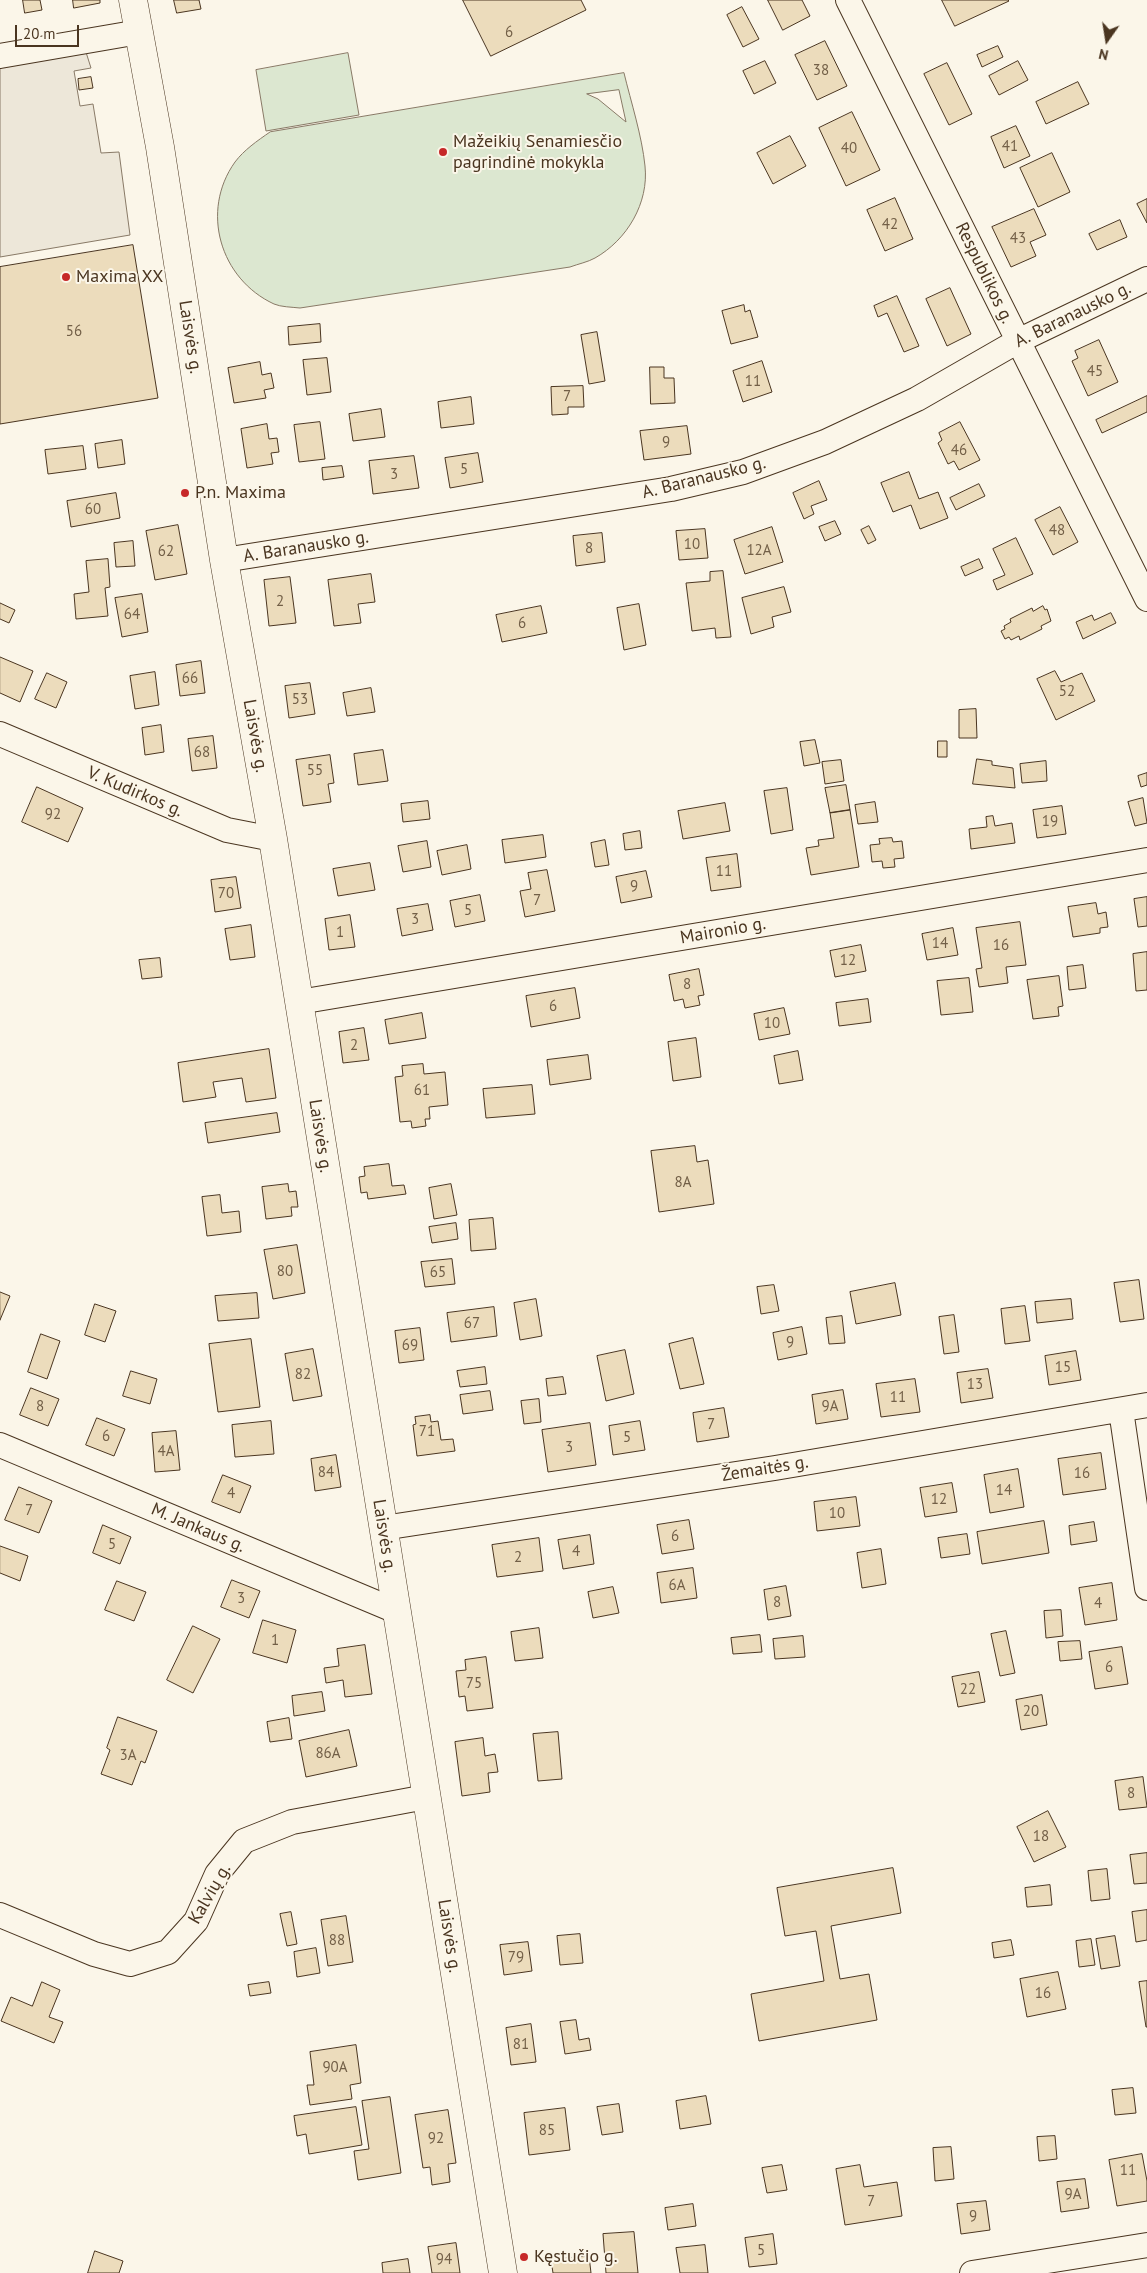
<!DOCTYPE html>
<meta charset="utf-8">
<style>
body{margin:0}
#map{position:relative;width:1147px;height:2273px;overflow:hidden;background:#fbf6e9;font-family:"PT Sans",sans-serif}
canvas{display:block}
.north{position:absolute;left:1082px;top:15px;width:50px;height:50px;-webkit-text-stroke:4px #fbf6e9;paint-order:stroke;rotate:193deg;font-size:14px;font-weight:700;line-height:20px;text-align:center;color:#4a3520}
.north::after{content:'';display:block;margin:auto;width:18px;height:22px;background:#4a3520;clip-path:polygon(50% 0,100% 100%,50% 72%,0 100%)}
.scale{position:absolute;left:15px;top:25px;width:64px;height:22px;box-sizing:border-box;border:2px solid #4a3520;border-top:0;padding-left:6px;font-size:15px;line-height:18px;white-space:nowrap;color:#4a3520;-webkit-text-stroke:4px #fbf6e9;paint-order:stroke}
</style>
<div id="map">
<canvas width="1147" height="2273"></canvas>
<div class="north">N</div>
<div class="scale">20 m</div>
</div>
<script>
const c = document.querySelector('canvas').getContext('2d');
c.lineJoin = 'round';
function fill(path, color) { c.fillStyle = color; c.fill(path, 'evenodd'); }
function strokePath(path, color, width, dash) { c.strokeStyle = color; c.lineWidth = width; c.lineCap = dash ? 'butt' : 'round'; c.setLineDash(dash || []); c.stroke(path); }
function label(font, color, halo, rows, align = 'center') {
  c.font = font + ' "PT Sans",sans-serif'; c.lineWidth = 4; c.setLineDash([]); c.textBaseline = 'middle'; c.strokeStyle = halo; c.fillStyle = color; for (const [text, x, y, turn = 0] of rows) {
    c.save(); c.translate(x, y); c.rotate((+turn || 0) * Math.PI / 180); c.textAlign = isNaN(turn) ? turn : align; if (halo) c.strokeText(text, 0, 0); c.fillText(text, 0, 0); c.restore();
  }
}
const green = new Path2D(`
 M348 53 359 115 266 131 256 70Z
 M624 73C631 102 642 136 645 166 649 203 627 240 595 258 588 262 578 264 570 267L300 308C291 307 281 307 274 304 220 279 200 211 235 162 244 150 257 141 270 132ZM619 90 626 122 598 99 587 94Z`);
const parking = new Path2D(`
 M85 49 91 68 74 71 80 106 93 104 101 153 119 152 130 235 0 257V63Z`);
const building = new Path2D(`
 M23 0H40L42 10 25 13Z
 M73 0H100V3L74 8Z
 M174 0H199L201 9 177 13Z
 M463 0H581L586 10 491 56Z
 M768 0H802L810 16 783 30Z
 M942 0H1008L1009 1 955 26Z
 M742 7 759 39 743 47 727 15Z
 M825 41 847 86 817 100 795 55Z
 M998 46 1003 57 982 67 977 55Z
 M765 61 776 83 754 94 743 71Z
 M1018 61 1028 80 999 95 989 76Z
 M947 63 972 114 949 125 924 74Z
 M91 77 93 88 79 90 78 79Z
 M1078 82 1089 104 1046 124 1036 102Z
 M852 112 880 170 846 186 819 128Z
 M1016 126 1030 156 1004 168 991 137Z
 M790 136 806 166 773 184 757 153Z
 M1052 153 1070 192 1038 207 1020 168Z
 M895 198 913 239 885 251 867 210Z
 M1147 199V223L1137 204Z
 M1034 209 1046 235 1030 242 1036 256 1011 267 992 227Z
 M1120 220 1127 237 1097 250 1089 234Z
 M133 245 158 398 0 424V267Z
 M950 288 971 334 947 346 926 299Z
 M897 296 919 346 904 352 887 313 878 317 874 306Z
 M744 305 745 312 750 310 758 337 731 344 722 311Z
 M320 324 321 342 289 345 288 327Z
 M597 332 605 381 589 384 581 335Z
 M1099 340 1118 382 1088 396 1072 361 1078 358 1075 351Z
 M327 358 331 392 307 395 303 360Z
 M762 361 772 392 743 402 733 371Z
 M260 362 262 375 271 373 274 388 264 390 266 398 234 403 228 368Z
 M650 367H664V378H674L675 403 651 404Z
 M583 386 584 407H568V414L552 415 551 387Z
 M1147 396V412L1102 433 1096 420Z
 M471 397 474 424 441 428 438 402Z
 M381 409 385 437 353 441 349 414Z
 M320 422 325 459 299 462 294 425Z
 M960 422 980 460 959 470 954 461 948 464 938 443 942 440 939 433Z
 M267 424 269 439 277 438 279 452 271 453 273 464 247 468 241 429Z
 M687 426 691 454 644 460 640 431Z
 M122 440 125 464 98 468 95 444Z
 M83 446 86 469 48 474 45 450Z
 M478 453 483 482 450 488 445 458Z
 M414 456 419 488 373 494 369 461Z
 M342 466 344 477 323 480 322 468Z
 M909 472 919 499 938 492 948 518 920 529 911 505 893 512 881 483Z
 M819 481 827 500 811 506 814 514 804 519 793 493Z
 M979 484 985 496 956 510 950 498Z
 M116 493 120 518 71 527 67 501Z
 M1060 507 1078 542 1053 555 1035 520Z
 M835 521 841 534 825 541 819 527Z
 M178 525 187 574 155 580 146 531Z
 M869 526 876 540 868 544 861 530Z
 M772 527 783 562 745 574 734 540Z
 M705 529 708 558 679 560 676 531Z
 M602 533 605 562 576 566 573 536Z
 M1016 538 1033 574 997 590 993 580 1005 575 993 549Z
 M133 541 135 566 116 567 114 543Z
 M108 559 110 587 105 588 108 616 76 619 74 594 89 592 86 561Z
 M979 559 983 568 965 576 961 567Z
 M723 571 731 637 716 638 715 628 692 631 686 583 710 581V572Z
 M371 574 375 602 358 604 361 623 334 626 328 580Z
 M290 577 296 623 269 626 264 580Z
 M784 587 791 612 772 617 774 627 751 634 742 598Z
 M142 594 148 632 122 637 115 598Z
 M0 603 15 610 9 623 0 619Z
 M639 604 646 645 624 650 617 608Z
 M541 606 547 633 502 642 496 615Z
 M1043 606 1045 610 1047 609 1051 621 1041 626 1042 629 1020 640 1019 636 1011 640 1009 637 1005 639 1001 631 1005 629 1004 626 1011 622 1010 619 1032 608 1033 611Z
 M1111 613 1116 623 1083 639 1076 622 1092 615 1094 620Z
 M0 657 33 671 20 702 0 693Z
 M201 661 205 693 180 696 176 665Z
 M1055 671 1061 682 1082 673 1095 701 1056 720 1037 679Z
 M155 672 159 705 135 709 130 676Z
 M47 673 67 682 56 708 35 699Z
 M310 683 315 714 289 718 285 686Z
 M371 688 375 712 347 716 343 693Z
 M976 709 977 738H959V710Z
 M161 725 164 752 145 755 142 728Z
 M213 736 217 768 192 771 188 739Z
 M815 740 820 763 804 766 800 742Z
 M938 741H947V757H938Z
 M383 750 388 781 358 785 354 754Z
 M330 755 334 783 328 784 331 802 303 806 296 760Z
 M977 759 992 761V765L1013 768 1015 788 973 784Z
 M841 760 844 781 825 784 822 762Z
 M1046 761 1047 781 1022 783 1020 764Z
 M1147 773V785L1141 787 1138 776Z
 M846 785 850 810 830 813 825 788Z
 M37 787 83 808 68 842 22 822Z
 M787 788 793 830 771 834 764 791Z
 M1143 798 1147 823 1135 826 1128 802Z
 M428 801 430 819 403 822 401 804Z
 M875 802 878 822 858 824 855 805Z
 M725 803 730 831 683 839 678 811Z
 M1062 806 1066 834 1037 838 1033 810Z
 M850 810 859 867 811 875 806 848 819 846 818 840 834 838 830 813Z
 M993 816 995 826 1012 823 1015 843 971 849 969 829 987 827 986 817Z
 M640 831 642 848 625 850 623 834Z
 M543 835 546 857 505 863 502 840Z
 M892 838 893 842 902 841 904 858 894 859 895 867 883 868 882 861 872 862 870 845 880 844 879 839Z
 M605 840 609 865 595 867 591 843Z
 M427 841 431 867 403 872 398 846Z
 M467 845 471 869 442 875 437 851Z
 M737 854 741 887 711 891 706 858Z
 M370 863 375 890 338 896 333 869Z
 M547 870 555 911 525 917 520 891 531 889 528 873Z
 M646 871 652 897 621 903 616 877Z
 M236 877 241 908 215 912 211 880Z
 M480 895 485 921 455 927 450 901Z
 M1147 897V926L1138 927 1134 899Z
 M1096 903 1098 914 1106 912 1108 927 1100 928V933L1073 937 1068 907Z
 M428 904 433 930 402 936 397 909Z
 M350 915 355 947 329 950 325 919Z
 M1020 922 1026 965 1006 967 1008 983 979 987 976 969 982 968 976 928Z
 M251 925 255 957 230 960 225 929Z
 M953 928 958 955 927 960 922 934Z
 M861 945 866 971 835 977 830 951Z
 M1147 952V990L1136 991 1133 954Z
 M160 958 162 977 142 979 139 960Z
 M1083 965 1086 988 1069 990 1067 967Z
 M699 969 704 995 698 996 700 1005 685 1008 683 999 674 1001 669 975Z
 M1059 976 1063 1006 1058 1007 1059 1016 1033 1019 1027 980Z
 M969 978 973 1012 941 1015 937 981Z
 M575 988 580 1018 531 1027 526 996Z
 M868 999 871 1022 839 1026 836 1003Z
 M784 1008 790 1034 759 1040 754 1014Z
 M422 1013 426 1038 389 1044 385 1020Z
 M364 1028 369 1060 343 1063 339 1032Z
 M696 1038 701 1077 673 1081 668 1042Z
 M269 1049 276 1098 246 1102 242 1078 213 1082 216 1097 183 1102 178 1063Z
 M798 1051 803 1080 779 1084 774 1056Z
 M588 1055 591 1079 550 1085 547 1060Z
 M423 1064 424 1074 445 1072 448 1105 429 1107 430 1119H425L426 1126 412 1128 411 1121 400 1122 395 1077 403 1076 402 1066Z
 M532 1085 535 1114 486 1118 483 1089Z
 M277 1113 280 1132 208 1143 205 1123Z
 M695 1146 697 1162 708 1160 714 1204 659 1212 651 1151Z
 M389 1164 392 1186 404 1185 406 1194 368 1199 367 1192 361 1193 359 1177 365 1176 364 1167Z
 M288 1184 289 1192 296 1191 298 1207H291L292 1216 266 1219 262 1187Z
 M451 1184 457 1215 434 1219 429 1188Z
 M220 1195 222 1213 239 1211 241 1232 207 1236 202 1197Z
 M493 1218 496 1249 471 1251 469 1220Z
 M456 1223 458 1239 432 1243 429 1227Z
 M297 1245 305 1293 273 1299 264 1250Z
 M452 1259 455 1284 425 1287 421 1262Z
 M1139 1280 1144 1319 1120 1322 1114 1283Z
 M895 1283 901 1315 856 1324 850 1292Z
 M774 1285 779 1311 761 1314 757 1287Z
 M0 1292 10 1296 0 1320Z
 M257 1293 259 1318 218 1321 215 1296Z
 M536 1299 542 1336 520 1340 514 1303Z
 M1071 1299 1073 1319 1037 1323 1035 1302Z
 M95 1304 116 1311 105 1342 85 1335Z
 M1025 1306 1030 1341 1005 1344 1001 1309Z
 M494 1307 497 1336 451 1342 447 1313Z
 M954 1315 959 1352 944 1354 939 1317Z
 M842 1316 845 1343 829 1344 826 1318Z
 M802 1327 807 1354 778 1360 773 1333Z
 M420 1328 424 1360 399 1363 395 1331Z
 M41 1334 60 1341 47 1379 28 1372Z
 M693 1338 704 1384 680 1389 669 1344Z
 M251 1339 260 1407 218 1412 209 1344Z
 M313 1349 322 1396 293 1401 285 1354Z
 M625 1350 634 1394 606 1401 597 1356Z
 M1076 1351 1081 1380 1049 1385 1045 1356Z
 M485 1367 487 1384 460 1387 457 1371Z
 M988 1369 993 1398 961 1403 957 1373Z
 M131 1371 157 1379 150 1404 123 1396Z
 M563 1377 566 1394 548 1396 546 1379Z
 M915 1379 920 1412 881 1417 876 1384Z
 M31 1388 59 1399 48 1426 20 1415Z
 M843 1390 848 1419 816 1424 812 1395Z
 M490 1391 493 1410 463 1414 460 1395Z
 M539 1399 541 1422 524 1424 521 1401Z
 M724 1408 729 1437 697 1442 693 1413Z
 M430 1415 431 1422 438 1421 441 1440 453 1439 455 1451 417 1456 413 1425 416 1424 415 1417Z
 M97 1418 125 1429 114 1456 86 1445Z
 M271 1421 274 1454 235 1457 232 1425Z
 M640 1421 645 1450 613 1455 609 1426Z
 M590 1423 596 1465 548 1472 542 1430Z
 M176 1431 180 1470 155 1472 152 1433Z
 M1101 1453 1106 1489 1063 1495 1058 1459Z
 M336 1455 341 1487 315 1491 311 1459Z
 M1018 1469 1024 1507 990 1513 984 1475Z
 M223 1475 251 1486 240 1513 212 1502Z
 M952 1483 957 1512 925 1517 920 1488Z
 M19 1487 52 1501 39 1533 5 1520Z
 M856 1497 860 1526 817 1531 814 1502Z
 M689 1520 694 1549 662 1554 657 1525Z
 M1044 1521 1049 1553 982 1564 977 1532Z
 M1094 1522 1097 1541 1071 1545 1069 1526Z
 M103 1525 131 1537 120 1564 93 1553Z
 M967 1534 970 1554 941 1558 938 1538Z
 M590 1535 594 1564 563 1569 558 1540Z
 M539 1538 543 1571 497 1577 492 1545Z
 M0 1546 28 1556 20 1581 0 1573Z
 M881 1549 886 1584 862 1588 857 1553Z
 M693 1568 697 1598 661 1603 657 1573Z
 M232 1580 260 1591 249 1618 221 1607Z
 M117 1581 146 1592 134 1621 105 1610Z
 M1112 1583 1117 1620 1085 1625 1079 1588Z
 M786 1586 791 1616 768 1620 764 1590Z
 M613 1587 619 1613 593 1618 588 1592Z
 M1061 1610 1063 1636 1046 1638 1044 1611Z
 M263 1620 296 1630 287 1663 253 1653Z
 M193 1626 220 1639 193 1693 167 1680Z
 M539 1628 543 1658 515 1661 511 1632Z
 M1006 1631 1015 1673 1000 1676 991 1634Z
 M760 1635 762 1652 733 1654 731 1638Z
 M803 1636 805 1657 775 1659 773 1639Z
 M1080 1641 1082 1659 1060 1661 1058 1642Z
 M365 1645 372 1694 345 1697 343 1680 326 1683 324 1668 339 1666 337 1649Z
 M1122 1647 1128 1684 1095 1689 1089 1652Z
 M486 1657 493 1708 467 1711 465 1696 459 1697 456 1671 466 1670 465 1660Z
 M979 1672 985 1702 958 1707 952 1677Z
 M322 1692 325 1711 294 1716 292 1696Z
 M1042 1695 1047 1725 1021 1730 1016 1700Z
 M118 1717 157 1731 145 1763 141 1761 132 1785 101 1774 110 1750 107 1748Z
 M289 1718 292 1739 270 1742 267 1722Z
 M349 1730 357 1766 306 1777 299 1741Z
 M558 1732 562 1779 538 1781 533 1734Z
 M483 1738 485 1756 495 1754 498 1772 488 1773 490 1792 462 1796 455 1742Z
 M1143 1777 1147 1807 1119 1810 1115 1781Z
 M1048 1811 1066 1847 1034 1862 1017 1827Z
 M1147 1853V1883L1134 1884 1130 1855Z
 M893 1868 901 1913 831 1926 840 1979 869 1974 877 2020 759 2041 751 1994 824 1981 816 1931 785 1936 777 1888Z
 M1107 1869 1110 1899 1091 1901 1088 1871Z
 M1050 1885 1052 1905 1027 1907 1025 1888Z
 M1147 1910V1940L1136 1942 1132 1912Z
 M291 1912 297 1944 287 1946 280 1914Z
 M346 1916 353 1962 328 1966 321 1920Z
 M580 1934 583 1963 560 1965 557 1936Z
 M1115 1936 1120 1966 1101 1969 1096 1939Z
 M1091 1939 1095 1965 1079 1967 1076 1941Z
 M1011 1940 1014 1955 994 1958 992 1943Z
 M528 1942 532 1971 504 1975 500 1945Z
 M316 1948 320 1973 297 1977 294 1952Z
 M1058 1972 1066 2009 1027 2017 1020 1979Z
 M1147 1981V2027H1146L1139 1982Z
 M42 1982 60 1990 49 2017 63 2022 54 2043 1 2021 11 1997 32 2006Z
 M269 1982 271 1993 250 1996 248 1985Z
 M576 2020 579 2040 589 2038 591 2050 565 2054 560 2022Z
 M531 2024 536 2062 511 2065 506 2028Z
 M356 2045 361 2083 350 2085 352 2099 310 2105 307 2085H314L310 2052Z
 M1133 2088 1136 2113 1115 2115 1112 2090Z
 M706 2096 711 2124 680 2129 676 2101Z
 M390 2097 401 2173 358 2180 354 2151 369 2149 362 2101Z
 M619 2104 623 2132 602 2135 597 2107Z
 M356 2107 362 2145 309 2154 306 2134 297 2136 294 2116Z
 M565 2108 570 2150 529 2155 524 2113Z
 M448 2110 456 2163 448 2164 450 2182 432 2185 430 2167 423 2168 415 2115Z
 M1055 2136 1057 2159 1039 2161 1037 2137Z
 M951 2147 954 2179 935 2181 933 2148Z
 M1142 2154 1147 2181V2201L1117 2206 1109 2160Z
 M782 2165 787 2190 767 2193 762 2168Z
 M860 2165 864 2187 897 2182 902 2216 845 2225 836 2169Z
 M1085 2179 1089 2208 1061 2212 1057 2182Z
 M986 2201 990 2230 961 2234 957 2204Z
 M693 2204 696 2226 668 2230 665 2208Z
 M634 2232 638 2273H606L603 2234Z
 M773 2234 777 2264 749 2267 745 2238Z
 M456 2243 460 2273H432L428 2247Z
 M705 2245 708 2273H680L676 2248Z
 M95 2251 123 2261 119 2273H88Z
 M589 2256 591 2273H553L551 2260Z
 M408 2259 410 2273H383L382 2263Z`);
const minor = new Path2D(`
 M848 0 1147 599
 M0 56 139 32
 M224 560 671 489 743 472 825 442 917 399 1018 341 1147 279
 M0 734 227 830 273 839
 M299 1002 1147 860
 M1121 1410 1147 1588
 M0 1445 396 1611
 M383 1528 775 1468 1147 1405
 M0 1915 94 1954 130 1964 168 1952 196 1921 217 1874 244 1841 292 1822 426 1797
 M972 2273 1147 2245`);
const major = new Path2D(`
 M133 0 160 147 224 560 273 839 503 2273`);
const markers = [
 [443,152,5,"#c62828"],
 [66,277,5,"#c62828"],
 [185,493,5,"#c62828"],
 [524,2257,5,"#c62828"]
];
const numberNames = [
 ["6",509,33],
 ["38",821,71],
 ["41",1010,147],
 ["40",849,149],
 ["42",890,225],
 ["43",1018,239],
 ["56",74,332],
 ["45",1095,372],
 ["11",753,382],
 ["7",567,397],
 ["9",666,443],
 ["46",959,451],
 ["5",464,470],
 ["3",394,475],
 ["60",93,510],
 ["48",1057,531],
 ["10",692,545],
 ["8",589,549],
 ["12A",759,551],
 ["62",166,552],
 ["2",280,602],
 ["64",132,615],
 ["6",522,624],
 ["66",190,679],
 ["52",1067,692],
 ["53",300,700],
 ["68",202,753],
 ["55",315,771],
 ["92",53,815],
 ["19",1050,822],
 ["11",724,872],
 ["9",634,887],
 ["70",226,894],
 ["7",537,901],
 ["5",468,911],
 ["3",415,920],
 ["1",340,933],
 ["14",940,944],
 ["16",1001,946],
 ["12",848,961],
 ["8",687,985],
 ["6",553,1007],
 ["10",772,1024],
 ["2",354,1046],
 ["61",422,1091],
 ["8A",683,1183],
 ["80",285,1272],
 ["65",438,1273],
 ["67",472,1324],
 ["9",790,1343],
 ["69",410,1346],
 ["15",1063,1368],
 ["82",303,1375],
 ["13",975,1385],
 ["11",898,1398],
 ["8",40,1407],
 ["9A",830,1407],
 ["7",711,1425],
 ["71",427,1432],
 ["6",106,1437],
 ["5",627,1438],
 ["3",569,1448],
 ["4A",166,1452],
 ["84",326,1473],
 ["16",1082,1474],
 ["14",1004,1491],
 ["4",231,1494],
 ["12",939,1500],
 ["7",29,1511],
 ["10",837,1514],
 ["6",675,1537],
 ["5",112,1545],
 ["4",576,1552],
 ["2",518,1558],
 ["6A",677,1586],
 ["3",241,1599],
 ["8",777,1603],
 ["4",1098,1604],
 ["1",275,1641],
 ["6",1109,1668],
 ["75",474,1684],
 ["22",968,1690],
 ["20",1031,1712],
 ["86A",328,1754],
 ["3A",128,1756],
 ["8",1131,1794],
 ["18",1041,1837],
 ["88",337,1941],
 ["79",516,1958],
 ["16",1043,1994],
 ["81",521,2045],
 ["90A",335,2068],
 ["85",547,2131],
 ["92",436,2139],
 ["11",1128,2171],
 ["9A",1073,2195],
 ["7",871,2202],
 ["9",973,2217],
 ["5",761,2251],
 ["94",444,2260]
];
const poiNames = [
 ["Mažeikių Senamiesčio",453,142],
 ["pagrindinė mokykla",453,163],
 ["Maxima XX",76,277],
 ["P.n. Maxima",195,493],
 ["Kęstučio g.",534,2257]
];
const streetNames = [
 ["Respublikos g.",984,273,64],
 ["A. Baranausko g.",1073,315,-26],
 ["Laisvės g.",190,337,81],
 ["A. Baranausko g.",704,478,-14],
 ["A. Baranausko g.",306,547,-9],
 ["Laisvės g.",255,736,80],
 ["V. Kudirkos g.",135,792,23],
 ["Maironio g.",723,931,-10],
 ["Laisvės g.",320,1136,81],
 ["Žemaitės g.",765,1469,-9],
 ["M. Jankaus g.",198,1528,23],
 ["Laisvės g.",384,1536,81],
 ["Kalvių g.",210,1894,-60],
 ["Laisvės g.",449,1936,81]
];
fill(green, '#dce7d0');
strokePath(green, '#887966', 1);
fill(parking, '#ede7d9');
strokePath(parking, '#887966', 1);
fill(building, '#ecdcbc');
strokePath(building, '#4a3520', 1);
strokePath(minor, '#4a3520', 26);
strokePath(major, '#4a3520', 29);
strokePath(minor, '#fbf6e9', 24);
strokePath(major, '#fbf6e9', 28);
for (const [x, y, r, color] of markers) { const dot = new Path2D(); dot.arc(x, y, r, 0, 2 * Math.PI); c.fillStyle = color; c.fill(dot); strokePath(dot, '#fbf6e9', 2); }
label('15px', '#725f47', null, numberNames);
label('18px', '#4a3520', '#fbf6e9', poiNames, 'left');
label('18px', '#4a3520', '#fbf6e9', streetNames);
</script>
